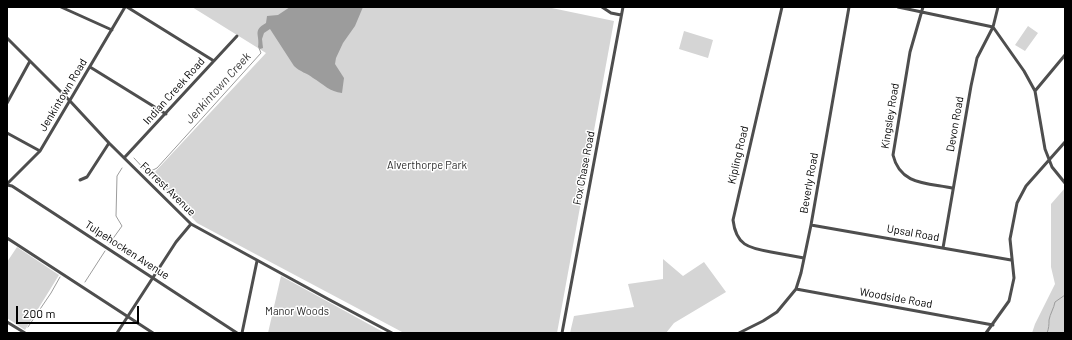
<!DOCTYPE html>
<style>
body{margin:0}
#map{position:relative;width:1072px;height:340px;overflow:hidden;background:#fff;font-family:Barlow,sans-serif}
canvas{display:block}
.frame{position:absolute;inset:0;border:8px solid #000;pointer-events:none}
.scale{position:absolute;left:16px;top:306px;width:123px;height:18px;box-sizing:border-box;border:2px solid #000;border-top:0;padding-left:5px;font-size:12px;line-height:14px;white-space:nowrap;color:#000;-webkit-text-stroke:3px #fff;paint-order:stroke}
</style>
<div id="map">
<canvas width="1072" height="340"></canvas>
<div class="frame"></div>
<div class="scale">200 m</div>
</div>
<script>
const c = document.querySelector('canvas').getContext('2d');
c.lineJoin = 'round';
function fill(path, color) { c.fillStyle = color; c.fill(path, 'evenodd'); }
function strokePath(path, color, width, dash) { c.strokeStyle = color; c.lineWidth = width; c.lineCap = dash ? 'butt' : 'round'; c.setLineDash(dash || []); c.stroke(path); }
function label(font, color, halo, rows, align = 'center') {
  c.font = font + ' Barlow,sans-serif'; c.lineWidth = 3; c.setLineDash([]); c.textBaseline = 'middle'; c.strokeStyle = halo; c.fillStyle = color; for (const [text, x, y, turn = 0] of rows) {
    c.save(); c.translate(x, y); c.rotate((+turn || 0) * Math.PI / 180); c.textAlign = isNaN(turn) ? turn : align; if (halo) c.strokeText(text, 0, 0); c.fillText(text, 0, 0); c.restore();
  }
}
const green = new Path2D(`
 M192 7H547L614 21 557 333H404L197 223 152 175 266 53Z
 M1028 26 1038 33 1025 51 1015 45Z
 M684 31 713 40 708 58 679 49Z
 M1065 188V333H1032L1035 324 1055 284 1051 267V204Z
 M17 247 59 275 25 330 7 318V262Z
 M663 259 683 276 704 262 726 292 674 323 666 333H570L574 316 634 307 628 284 663 279Z
 M281 276 385 333H268Z`);
const water = new Path2D(`
 M290 7H363L355 26 343 43 336 58 335 64 344 78 342 93C330 92 323 84 313 78 307 73 300 72 294 66L270 29 264 33 262 39 263 48 260 49 258 47C260 34 252 31 266 23L267 16 278 15Z`);
const stream = new Path2D(`
 M134 158 146 171H151L157 168 261 53 259 48
 M109 244 122 226 116 216 117 176 122 168
 M85 282 105 251
 M28 327 51 293 60 277
 M1047 333C1049 328 1049 325 1049 320 1050 314 1054 308 1055 302L1065 295`);
const street = new Path2D(`
 M61 7 112 30
 M127 7 214 61
 M602 7 611 13 621 15
 M782 7 733 220C736 245 748 248 771 252 782 254 793 256 804 258
 M898 7 993 27 1024 71 1035 91 1045 149 1052 167 1065 183
 M923 7 910 52 893 155C900 185 927 183 952 188
 M7 38 70 101 109 143 191 224 328 299 392 333
 M90 67 166 114
 M1035 91 1065 55
 M7 103 30 61
 M7 133 40 151
 M124 158 237 36
 M80 180 87 177 109 143
 M7 184 40 151 125 7
 M7 185 12 186 237 333
 M811 225 1011 260
 M7 238 153 333
 M943 248 971 86 977 58 993 27 998 7
 M796 289 993 325
 M7 322 25 333
 M117 333 176 242 191 224
 M242 333 257 261
 M562 333 623 7
 M739 333 763 321 777 312 796 289 801 273 811 225 849 7
 M986 333 1009 301 1014 278 1010 239 1017 203 1026 186 1065 142`);
const streetNames = [
 ["Indian Creek Road",174,91,-48],
 ["Jenkintown Road",63,95,-59],
 ["Kingsley Road",890,116,-81],
 ["Devon Road",955,124,-80],
 ["Kipling Road",738,155,-77],
 ["Fox Chase Road",584,168,-79],
 ["Beverly Road",809,183,-80],
 ["Forrest Avenue",168,189,44],
 ["Upsal Road",913,233,10],
 ["Tulpehocken Avenue",127,250,33],
 ["Woodside Road",896,298,10]
];
const parkNames = [
 ["Alverthorpe Park",427,165],
 ["Manor Woods",297,311]
];
const waterNames = [
 ["Jenkintown Creek",218,88,-48]
];
fill(green, '#d5d5d5');
fill(water, '#9c9c9c');
strokePath(stream, '#9c9c9c', 1);
strokePath(street, '#4e4e4e', 3);
label('11px', '#000', '#fff', streetNames);
label('11px', '#2c2c2c', '#fff', parkNames);
label('italic 12px', '#3d3d3d', '#fff', waterNames);
</script>
